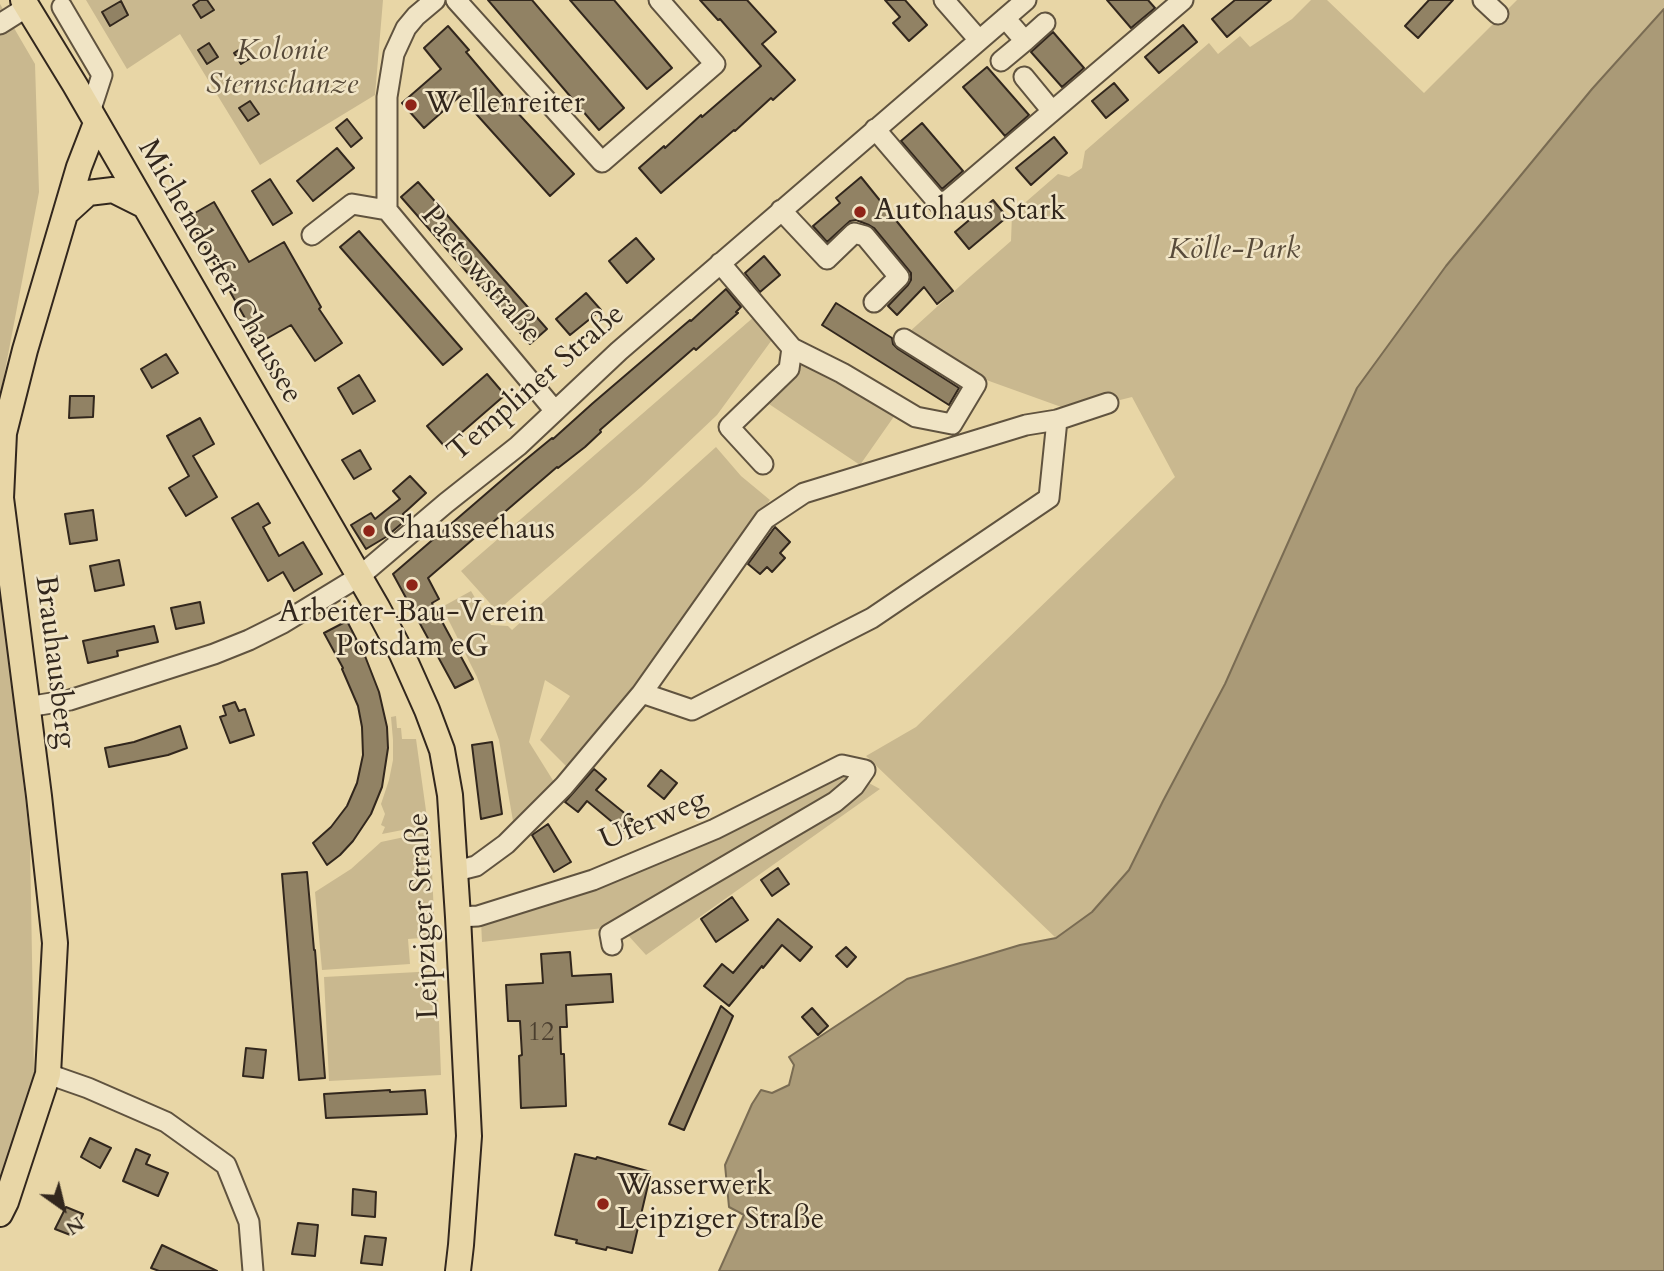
<!DOCTYPE html>
<meta charset="utf-8">
<style>
body{margin:0}
#map{position:relative;width:1664px;height:1271px;overflow:hidden;background:#e8d6a6;font-family:Cardo,serif}
canvas{display:block}
.north{position:absolute;left:28px;top:1173px;width:70px;height:70px;-webkit-text-stroke:5px #f0e4c5;paint-order:stroke;rotate:146deg;font-size:19px;font-weight:700;line-height:28px;text-align:center;color:#32271d}
.north::after{content:'';display:block;margin:auto;width:24px;height:32px;background:#32271d;clip-path:polygon(50% 0,100% 100%,50% 72%,0 100%)}
</style>
<div id="map">
<canvas width="1664" height="1271"></canvas>
<div class="north">N</div>
</div>
<script>
const c = document.querySelector('canvas').getContext('2d');
c.lineJoin = 'round';
function fill(path, color) { c.fillStyle = color; c.fill(path, 'evenodd'); }
function strokePath(path, color, width, dash) { c.strokeStyle = color; c.lineWidth = width; c.lineCap = dash ? 'butt' : 'round'; c.setLineDash(dash || []); c.stroke(path); }
function label(font, color, halo, rows, align = 'center') {
  c.font = font + ' Cardo,serif'; c.lineWidth = 5; c.setLineDash([]); c.textBaseline = 'middle'; c.strokeStyle = halo; c.fillStyle = color; for (const [text, x, y, turn = 0] of rows) {
    c.save(); c.translate(x, y); c.rotate((+turn || 0) * Math.PI / 180); c.textAlign = isNaN(turn) ? turn : align; if (halo) c.strokeText(text, 0, 0); c.fillText(text, 0, 0); c.restore();
  }
}
const green = new Path2D(`
 M86 0H383L375 95 260 165 180 34 127 69Z
 M1311 0H1327L1424 93 1517 0H1664V9L1592 89 1446 266 1357 388 1225 684 1163 801 1129 870 1092 912 1056 938 866 756 916 727 1175 477 1132 397 1108 403 1078 413 978 377 907 334 971 276 1011 241 1012 214 1058 174 1069 177 1082 168 1085 151 1209 43 1218 54 1240 36 1250 47 1292 19Z
 M0 4 35 64 39 192 0 397Z
 M755 316 774 337 717 415 641 487 497 611 461 571Z
 M799 359 895 415 860 465 769 404Z
 M716 447 741 476 770 500 630 690 566 766 540 740 570 696 545 680 529 742 554 782 513 821 499 740 477 677 442 607 471 591 491 625 508 626 512 630Z
 M0 577 30 842 34 1073 0 1181Z
 M396 716 397 728H401L402 739H416L428 825 382 834 385 827 381 825 385 814 381 804 389 780 393 760V740L391 717Z
 M843 773 867 782 880 789 646 955 626 933 612 927 482 942 481 921Z
 M428 832 431 849 436 961 423 962 421 938 408 939 410 964 322 970 315 892 351 869 381 842Z
 M437 971 441 1075 329 1081 324 977Z`);
const water = new Path2D(`
 M1664 9V1271H719L744 1215 729 1207 725 1165 752 1104 761 1090 772 1093 789 1085 794 1065 789 1057 907 979 1020 945 1056 938 1092 912 1129 870 1163 801 1225 684 1357 388 1446 266 1592 89Z`);
const building = new Path2D(`
 M200 0H207L214 10 201 18 193 5Z
 M488 0H532L624 108 599 130Z
 M570 0H614L672 68 647 89Z
 M700 0H747L776 32 762 44 795 80 773 100 771 98 735 131 734 130 661 193 639 168 664 146 665 148 701 115 702 117 761 66 720 19 718 20Z
 M885 0H905L927 25 909 41 893 23 900 17Z
 M1107 0H1148L1155 8 1131 28Z
 M1235 0H1271L1227 37 1212 19Z
 M1429 0H1453L1418 38 1405 26Z
 M121 1 128 15 110 26 102 12Z
 M1183 25 1197 42 1159 73 1145 57Z
 M448 26 469 50 466 52 515 110 574 174 550 196 460 96 424 128 402 103 441 69 424 48Z
 M1053 32 1084 68 1062 87 1031 52Z
 M209 43 218 57 207 64 198 50Z
 M246 45 254 56 241 64 234 53Z
 M987 67 1029 115 1005 136 963 87Z
 M1114 83 1128 100 1106 118 1092 101Z
 M250 101 259 114 248 121 239 108Z
 M347 119 362 138 351 147 336 128Z
 M922 123 963 171 942 189 901 141Z
 M1054 137 1067 153 1031 185 1016 168Z
 M337 148 354 168 313 201 297 181Z
 M861 177 953 291 937 304 924 287 897 315 888 306 908 285 911 280V273L874 228 869 225 856 220 850 221 827 242 813 226 840 203 836 198Z
 M270 179 292 213 273 225 252 191Z
 M418 182 547 329 530 344 401 197Z
 M993 200 1007 217 969 249 955 232Z
 M214 202 249 262 284 242 321 307 319 309 342 343 315 361 291 325 259 343 188 217Z
 M359 231 462 349 443 365 340 247Z
 M636 238 654 259 627 283 609 261Z
 M764 256 780 275 760 292 745 273Z
 M726 289 741 307 736 312 738 313 696 350 694 348 600 430 601 432 585 447 558 468 557 467 428 578 439 599 432 603 473 679 455 688 393 574 524 461 552 438 553 439 593 403 690 320 691 321Z
 M586 293 601 310 570 335 556 319Z
 M836 303 892 338 893 344 898 349 959 388 949 405 822 325Z
 M166 354 178 373 152 388 141 369Z
 M487 374 505 395 445 447 427 426Z
 M359 375 375 401 353 414 338 388Z
 M70 396H94L93 417 69 418Z
 M200 418 214 444 193 456 217 497 186 516 169 488 189 476 167 436Z
 M360 450 371 469 354 479 342 460Z
 M410 476 426 493 403 514 407 519 386 537 366 549 351 525 371 513 375 519 400 499 393 491Z
 M258 503 270 523 263 527 279 556 303 542 322 574 294 591 283 572 268 581 232 518Z
 M93 510 97 540 70 544 65 514Z
 M775 527 790 542 780 553 785 558 772 572 767 567 760 574 748 564Z
 M119 560 124 585 95 591 90 566Z
 M200 602 204 623 176 629 171 608Z
 M347 621 365 656 379 692 387 727 388 748 382 787 371 814 353 841 340 855 327 865 313 843 331 827 347 806 357 783 363 755 362 727 358 706 342 669 343 668 324 633Z
 M154 626 158 642 117 651 118 656 88 663 83 641Z
 M235 702 239 711 245 709 254 735 230 743 220 717 226 715 223 706Z
 M180 726 187 748 168 755 109 767 105 748 134 742Z
 M492 742 502 814 481 819 472 745Z
 M594 769 606 779 596 790 633 820 623 831 587 801 578 812 565 802Z
 M661 770 677 783 664 799 648 786Z
 M548 824 571 862 554 872 532 835Z
 M778 868 789 884 772 896 761 880Z
 M307 872 314 950H315L325 1078 299 1080 282 874Z
 M732 897 748 920 716 942 701 919Z
 M778 919 812 947 800 961 782 945 763 968 762 966 729 1006 704 986 722 964 733 973Z
 M846 947 856 957 847 967 836 956Z
 M570 952 572 976 611 974 613 1002 566 1005 567 1027H560L561 1054H564L566 1106 521 1108 519 1056 522 1055 520 1021H508L506 985 543 983 541 954Z
 M721 1006 733 1016 684 1130 669 1124Z
 M812 1008 828 1026 818 1035 802 1017Z
 M246 1048 266 1050 263 1078 243 1076Z
 M390 1090V1092L425 1090 427 1114 326 1118 324 1094Z
 M90 1138 111 1148 100 1168 81 1157Z
 M136 1149 150 1155 146 1164 168 1173 158 1196 123 1181Z
 M575 1154 596 1159 597 1157 651 1172 632 1253 607 1247 606 1250 576 1243 577 1240 555 1235Z
 M353 1189 376 1192 375 1217 352 1215Z
 M66 1207 83 1214 73 1236 55 1229Z
 M298 1223 318 1225 315 1256 292 1254Z
 M365 1236 386 1238 382 1265 361 1263Z
 M162 1245 217 1271H159L151 1268Z`);
const minor = new Path2D(`
 M435 0 416 16 406 28 394 54 387 97V210L555 411
 M456 0 602 162 715 64 659 0
 M944 0 979 40
 M1483 0 1498 14
 M62 7 102 75 90 112
 M1005 18 1025 41 1045 23
 M0 24 27 7
 M1001 61 1025 41
 M1024 77 1052 111
 M875 129 941 206 1183 0
 M781 210 827 259 854 233 865 236 899 277 874 302
 M312 235 352 204 387 210
 M720 263 792 348 842 373 916 417 952 424 976 384 904 339
 M763 464 729 427 789 369 792 348
 M642 693 692 710 872 618 1049 498 1057 420
 M27 707 70 700 214 654 249 640 283 623 360 576 446 503 518 446 619 351 1026 0
 M456 871 476 866 506 844 564 786 642 693 765 519 804 493 1026 425 1057 420 1108 403
 M458 917 478 916 593 880 715 829 842 765 865 770 854 786 835 802 610 934 612 945
 M48 1074 88 1088 166 1122 226 1165 249 1222 253 1271`);
const major = new Path2D(`
 M23 0 75 85 377 607 402 654 427 710 442 750 450 795 458 917 469 1136 461 1245 458 1271
 M66 213 88 193 113 190 143 205
 M0 1214 6 1202 48 1074 55 943 39 796 1 498 4 433 25 350 79 167 96 123`);
const markers = [
 [411,105,7,"#8f2418"],
 [860,212,7,"#8f2418"],
 [369,531,7,"#8f2418"],
 [412,585,7,"#8f2418"],
 [603,1204,7,"#8f2418"]
];
const numberNames = [
 ["12",541,1034]
];
const parkNames = [
 ["Kolonie",282,52],
 ["Sternschanze",282,86],
 ["Kölle-Park",1234,251]
];
const poiNames = [
 ["Wellenreiter",425,105],
 ["Autohaus Stark",874,212],
 ["Chausseehaus",383,531],
 ["Arbeiter-Bau-Verein",412,614,"center"],
 ["Potsdam eG",412,648,"center"],
 ["Wasserwerk",617,1187],
 ["Leipziger Straße",617,1221]
];
const streetNames = [
 ["Michendorfer Chaussee",219,272,60],
 ["Paetowstraße",480,275,50],
 ["Templiner Straße",537,384,-41],
 ["Brauhausberg",54,662,83],
 ["Uferweg",654,821,-23],
 ["Leipziger Straße",425,916,-93]
];
fill(green, '#c9b88f');
fill(water, '#aa9a77');
strokePath(water, '#7a6c53', 2);
fill(building, '#918264');
strokePath(building, '#32271d', 2);
strokePath(minor, '#60533f', 23);
strokePath(major, '#32271d', 28);
strokePath(minor, '#f0e4c5', 19);
strokePath(major, '#e8d6a6', 24);
for (const [x, y, r, color] of markers) { const dot = new Path2D(); dot.arc(x, y, r, 0, 2 * Math.PI); c.fillStyle = color; c.fill(dot); strokePath(dot, '#f0e4c5', 2.5); }
label('26px', '#4a3e2f', null, numberNames);
label('italic 30px', '#584b3a', '#f0e4c5', parkNames);
label('30px', '#32271d', '#f0e4c5', poiNames, 'left');
label('30px', '#32271d', '#f0e4c5', streetNames);
</script>
